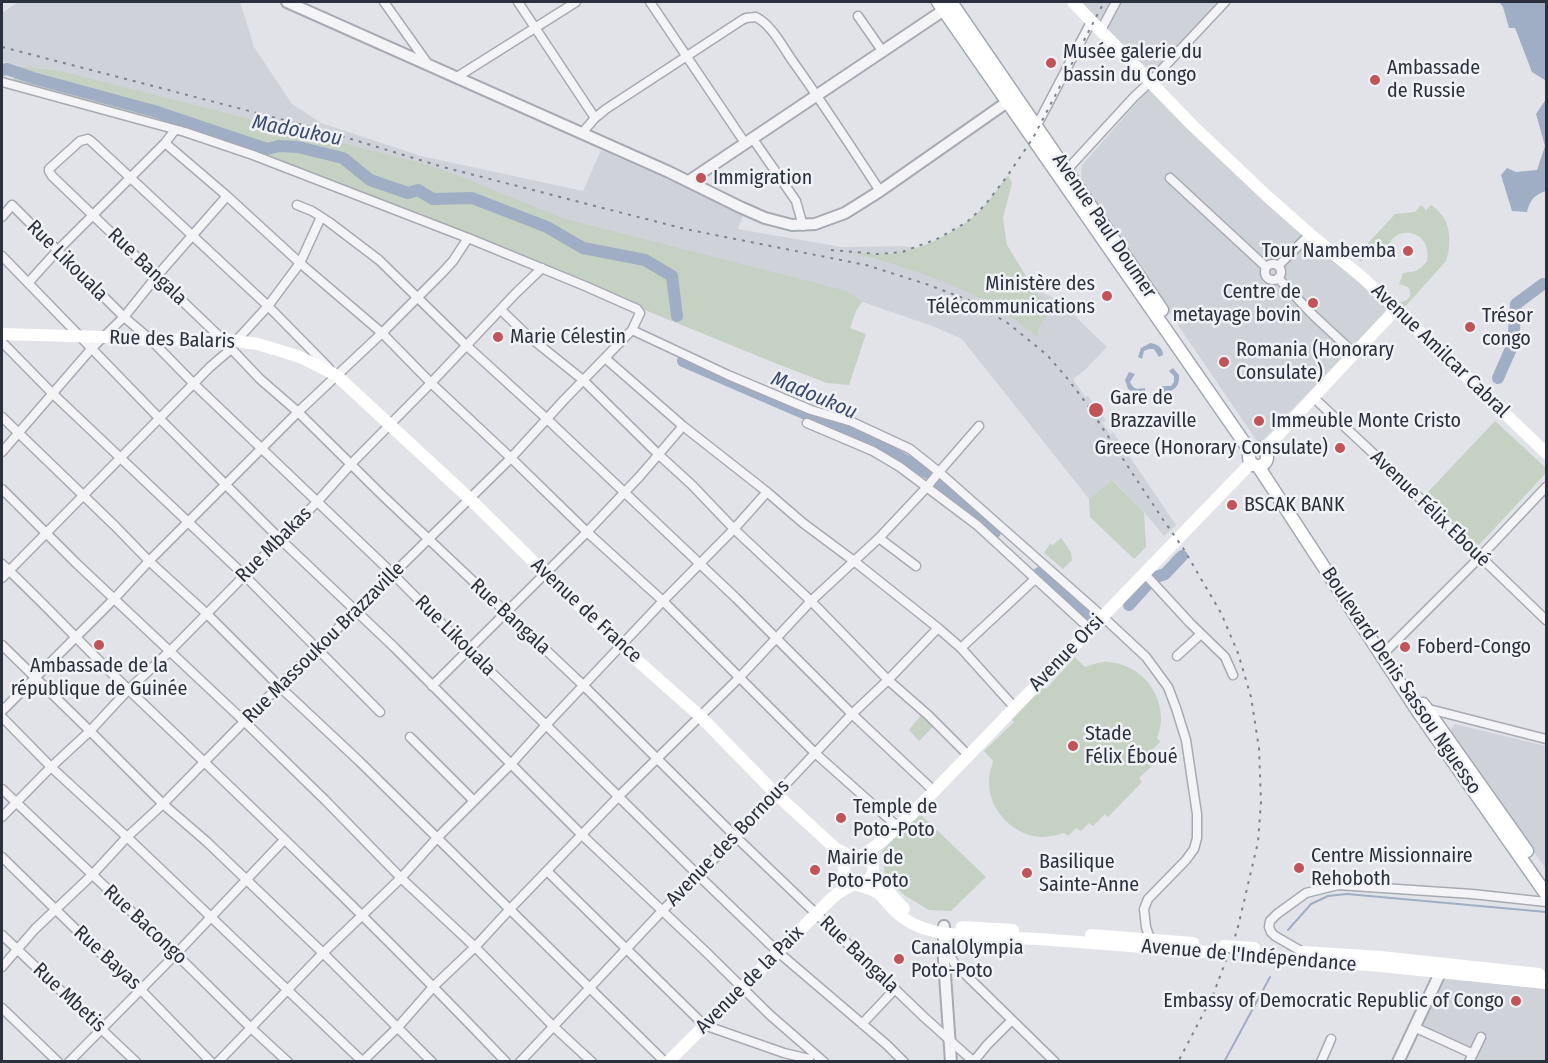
<!DOCTYPE html>
<meta charset="utf-8">
<style>
body{margin:0}
#map{position:relative;width:1548px;height:1063px;overflow:hidden;background:#e1e3e8;font-family:"Fira Sans Condensed",sans-serif}
canvas{display:block}
.frame{position:absolute;inset:0;border:3px solid #2b303e;pointer-events:none}
</style>
<div id="map">
<canvas width="1548" height="1063"></canvas>
<div class="frame"></div>
</div>
<script>
const c = document.querySelector('canvas').getContext('2d');
c.lineJoin = 'round';
function fill(path, color) { c.fillStyle = color; c.fill(path, 'evenodd'); }
function strokePath(path, color, width, dash) { c.strokeStyle = color; c.lineWidth = width; c.lineCap = dash ? 'butt' : 'round'; c.setLineDash(dash || []); c.stroke(path); }
function label(font, color, halo, rows, align = 'center') {
  c.font = font + ' "Fira Sans Condensed",sans-serif'; c.lineWidth = 5; c.setLineDash([]); c.textBaseline = 'middle'; c.strokeStyle = halo; c.fillStyle = color; for (const [text, x, y, turn = 0] of rows) {
    c.save(); c.translate(x, y); c.rotate((+turn || 0) * Math.PI / 180); c.textAlign = isNaN(turn) ? turn : align; if (halo) c.strokeText(text, 0, 0); c.fillText(text, 0, 0); c.restore();
  }
}
const built = new Path2D(`
 M18 2H240L254 47 292 104 321 123 421 156 583 191 601 150 744 213 738 229 842 247 904 246 967 254 1058 300 1107 347 1084 371 1073 379 1085 397 1088 396 1106 420 1102 423 1110 434 1113 432 1176 525 1164 536 1144 512 1113 480 1089 499 962 339 935 327 848 297 618 241 61 71 19 66 2 61V13Z
 M1079 2H1229L1158 79Z
 M1150 88 1389 309 1259 444 1081 183 1082 165Z
 M1455 724 1546 746V869L1449 732Z
 M1446 978 1546 989V1061H1473L1477 1054 1421 1025Z`);
const green = new Path2D(`
 M19 66 61 71 429 165 467 179 562 218 847 291 862 302 856 311 850 328 866 334 849 385 827 383 775 363 468 238 286 167 12 82Z
 M1008 175 1012 183 1003 218 1007 245 1037 294 1053 308C1047 316 1034 328 1039 338 1021 324 1003 309 982 299 941 278 896 264 851 252 868 253 886 256 902 252 930 246 968 226 986 204 994 195 1001 184 1008 175Z
 M1421 205 1426 210 1431 205C1437 209 1442 214 1445 220 1451 231 1450 250 1446 261L1404 308 1399 302C1408 302 1414 295 1408 287L1399 284 1403 273C1414 272 1420 271 1427 261 1433 223 1381 225 1389 258L1379 260C1377 255 1374 253 1369 253L1364 256 1362 262 1356 256 1395 214 1415 212Z
 M1495 421 1546 468V473L1478 546 1426 494Z
 M1112 480 1144 512 1146 547 1134 559 1090 517 1089 499Z
 M1061 538 1071 552 1072 560 1063 569 1044 553 1050 544 1053 545Z
 M1075 657 1085 667C1092 665 1101 661 1108 662 1138 664 1161 689 1161 719 1161 725 1159 732 1157 738L1160 742 1153 749 1156 754 1149 761 1153 765 1139 778 1142 782 1108 817 1105 814 1093 826 1089 823 1081 831 1076 828 1068 836 1064 833C1057 835 1048 837 1041 837 1013 836 987 808 989 780 989 774 992 767 993 761L984 751 1014 722 1010 718 1041 686 1046 689Z
 M922 714 934 726 919 741 909 730Z
 M919 813 986 877 951 911 929 910 904 895 885 876 882 851Z`);
const water = new Path2D(`
 M1499 2H1546V81L1532 72 1515 28H1509L1503 7Z
 M1546 99V191C1534 195 1530 200 1527 212L1512 211 1501 175 1507 168 1516 172 1537 170 1545 146 1536 114Z
 M1150 343C1157 344 1163 347 1163 355L1159 357 1154 349H1149L1144 351 1142 359 1138 357 1141 348Z
 M1173 368 1179 375C1180 386 1174 392 1163 392L1162 386H1171L1174 382V376L1169 371Z
 M1129 372 1135 374 1130 382 1133 387 1137 389 1145 388V391L1141 394H1136L1128 389 1125 380Z`);
const stream = new Path2D(`
 M1288 930 1311 904 1328 896 1347 894 1546 912
 M1224 1062 1270 977`);
const river = new Path2D(`
 M2 70 7 69 33 78 154 111 267 149 279 146 298 147 343 158 370 180 408 193 418 190 433 199 472 198 547 227 583 248 645 260 672 276 677 316
 M683 361 880 446 928 473
 M1498 378 1513 344 1516 304 1543 284
 M939 483 995 532
 M1039 573 1088 614
 M1153 578 1165 574 1182 556
 M1129 605 1147 585`);
const minor = new Path2D(`
 M384 2 428 64
 M518 2 595 118
 M650 2 745 143
 M858 16 883 52
 M1101 30 1116 2
 M457 77 576 2
 M2 82 185 132 253 155 468 238 585 286 637 309 640 313 632 330 564 400 511 458 279 686 163 804 127 837 92 875 35 929 2 967
 M1035 129 1092 20
 M175 130 165 143 227 196 300 263 382 333 431 383 511 458 587 532 663 601 815 753 898 827
 M582 133 595 118 606 109 742 20 746 18 756 17C773 26 783 48 794 63 824 105 852 148 880 191
 M753 139 796 201 803 226
 M1064 173 1134 97 1150 82 1225 2
 M1170 178 1266 267
 M297 205 312 211 329 222 379 260 467 346 547 419 736 598 852 714 934 791
 M2 217 12 205 124 317 151 340 194 384 393 574 469 651 546 725 698 875 778 952 887 1045 904 1062
 M2 256 160 419 279 538 394 647 582 835 706 952 770 1015 824 1062
 M1265 272a8 8 0 1 1 16 0a8 8 0 1 1-16 0Z
 M1278 266 1310 234
 M1278 278 1313 315 1355 354
 M28 283 57 251 165 143
 M501 310 527 335 583 380 658 454 692 485 734 529 811 601 888 680 928 715 968 755
 M632 330 728 375 811 410 852 422 910 449 939 472 1102 616 1146 657 1168 687 1176 708 1186 740 1197 814V838L1194 849 1186 860 1148 899 1144 909 1146 927 1150 939
 M236 341 268 306 300 263 321 217
 M2 342 52 393 244 575 380 712
 M605 358 683 426 767 492 803 523 854 561 938 628 961 648 1015 708
 M329 368 268 306 91 141 88 139 80 141 49 169V171L52 176 222 339 260 379 298 412 382 495 584 686 736 837 924 1017 974 1062
 M1314 398 1376 456 1546 620
 M2 417 115 526 149 561 206 613 279 686 359 761 665 1062
 M807 423 873 451 900 467 977 525 1090 629
 M2 452 92 348 124 317 156 277 227 196
 M2 489 76 563 245 722 325 800 401 878 475 947 554 1027 592 1062
 M879 538 916 566
 M2 564C46 605 87 650 131 692 258 813 385 935 506 1062
 M1144 573 1190 623 1225 657 1233 675
 M2 578 210 367 231 349
 M2 645 90 731 163 804 207 842 323 953 432 1062
 M961 648 1035 579
 M1382 655 1480 557 1546 487
 M1177 656 1201 634
 M432 686 587 532 640 476 683 426
 M1425 708 1546 739
 M2 711 114 599 149 561 298 412 382 333 442 273 453 261 468 238
 M2 717 51 767 127 837 363 1062
 M410 737 474 801
 M2 789 176 954 251 1028 288 1062
 M2 817 51 767 90 731 128 690 170 651 317 502 351 464 431 383 515 294 542 268
 M2 857 96 949 140 989 211 1062
 M547 871 704 1025 784 1053 809 1059
 M2 935 136 1062
 M944 947 955 964 965 974 1055 1062
 M1301 951 1275 936 1271 932 1269 927 1270 921 1277 914 1306 893 1338 885 1472 894 1546 902
 M2 1008 58 1062
 M862 1024 895 989
 M1414 1027 1473 1054
 M974 1061 987 1045 1012 1020
 M69 1062 176 954 284 840
 M218 1062 323 953 401 878 437 838 511 764 546 725 663 601 734 529 767 492
 M362 1062 398 1027 434 986 475 947 510 909 619 796 739 678 811 601 879 538 927 487 939 472 979 426
 M520 1062 662 911 736 837 852 714 888 680 938 628
 M1321 1062 1331 1039
 M1469 1062 1481 1037`);
const tertiary = new Path2D(`
 M287 2 669 172 740 207 765 218 792 225 815 224 845 213 880 191 1013 98
 M689 181 950 6
 M944 926V960L951 1062
 M1398 1062 1443 967`);
const secondary = new Path2D(`
 M1073 2 1192 125 1268 197 1310 234 1363 278 1396 309 1546 453
 M2 334 105 337 151 340 222 339 257 344 278 350 300 357 336 375 470 499 546 574 621 646 700 716 776 794 835 848 852 857
 M1264 450 1396 309
 M863 855 881 842 913 813 1251 463
 M873 874 904 909
 M860 885C878 880 877 855 859 855 845 855 839 872 849 881 855 887 869 886 878 893 884 898 888 904 894 910 904 920 919 928 933 931 946 935 960 935 974 935 995 937 1016 938 1037 939 1099 943 1161 949 1223 953
 M962 927 1013 930
 M1091 935 1193 943
 M1303 952 1380 957 1539 974
 M1253 956 1381 966 1546 983
 M668 1062 831 899 838 893 854 884`);
const primary = new Path2D(`
 M938 2 1250 451
 M951 2 1162 310
 M1249 457a9 9 0 1 1 18 0a9 9 0 1 1-18 0Z
 M1258 466 1419 713 1546 894
 M1423 704 1527 851`);
const rail = new Path2D(`
 M2 47 315 128 443 167 685 229 866 265 926 284 971 301 1009 324 1047 355 1067 378 1086 403 1162 518 1183 548 1221 613 1238 653 1251 697 1259 748 1261 802 1258 842 1237 931 1213 995 1178 1062
 M831 250 877 254 902 252 937 239 967 222 985 205 1008 175 1033 138 1104 2`);
const secondaryBridge = new Path2D(`
 M1224 946 1254 948`);
const markers = [
 [1051,63,6,"#c05458"],
 [1375,80,6,"#c05458"],
 [701,178,6,"#c05458"],
 [1408,251,6,"#c05458"],
 [1107,296,6,"#c05458"],
 [1313,303,6,"#c05458"],
 [1470,327,6,"#c05458"],
 [498,337,6,"#c05458"],
 [1224,362,6,"#c05458"],
 [1096,410,8,"#c05458"],
 [1259,421,6,"#c05458"],
 [1340,448,6,"#c05458"],
 [1232,505,6,"#c05458"],
 [99,645,6,"#c05458"],
 [1405,647,6,"#c05458"],
 [1073,746,6,"#c05458"],
 [841,818,6,"#c05458"],
 [1299,868,6,"#c05458"],
 [815,870,6,"#c05458"],
 [1027,873,6,"#c05458"],
 [899,959,6,"#c05458"],
 [1516,1001,6,"#c05458"]
];
const poiNames = [
 ["Musée galerie du",1063,52],
 ["bassin du Congo",1063,75],
 ["Ambassade",1387,68],
 ["de Russie",1387,91],
 ["Immigration",713,178],
 ["Tour Nambemba",1396,251,"right"],
 ["Ministère des",1095,284,"right"],
 ["Télécommunications",1095,307,"right"],
 ["Centre de",1301,292,"right"],
 ["metayage bovin",1301,315,"right"],
 ["Trésor",1482,316],
 ["congo",1482,339],
 ["Marie Célestin",510,337],
 ["Romania (Honorary",1236,350],
 ["Consulate)",1236,373],
 ["Gare de",1110,398],
 ["Brazzaville",1110,421],
 ["Immeuble Monte Cristo",1271,421],
 ["Greece (Honorary Consulate)",1328,448,"right"],
 ["BSCAK BANK",1244,505],
 ["Foberd-Congo",1417,647],
 ["Ambassade de la",99,666,"center"],
 ["république de Guinée",99,689,"center"],
 ["Stade",1085,734],
 ["Félix Éboué",1085,757],
 ["Temple de",853,807],
 ["Poto-Poto",853,830],
 ["Centre Missionnaire",1311,856],
 ["Rehoboth",1311,879],
 ["Mairie de",827,858],
 ["Poto-Poto",827,881],
 ["Basilique",1039,862],
 ["Sainte-Anne",1039,885],
 ["CanalOlympia",911,948],
 ["Poto-Poto",911,971],
 ["Embassy of Democratic Republic of Congo",1504,1001,"right"]
];
const streetNames = [
 ["Avenue Paul Doumer",1104,226,56],
 ["Rue Likouala",67,261,45],
 ["Rue Bangala",147,267,44],
 ["Rue des Balaris",172,340,2],
 ["Avenue Amilcar Cabral",1440,351,44],
 ["Avenue Félix Eboué",1430,509,44],
 ["Rue Mbakas",274,545,-45],
 ["Avenue de France",586,611,43],
 ["Rue Bangala",510,617,43],
 ["Rue Likouala",455,636,45],
 ["Rue Massoukou Brazzaville",324,643,-45],
 ["Avenue Orsi",1067,653,-46],
 ["Boulevard Denis Sassou Nguesso",1401,681,56],
 ["Avenue des Bornous",728,843,-46],
 ["Rue Bacongo",145,925,43],
 ["Rue Bangala",859,955,44],
 ["Avenue de l'Indépendance",1249,956,5],
 ["Rue Bayas",107,958,43],
 ["Avenue de la Paix",750,980,-45],
 ["Rue Mbetis",69,998,43]
];
const waterNames = [
 ["Madoukou",297,131,11],
 ["Madoukou",814,396,23]
];
fill(built, '#d0d2da');
fill(green, '#c5d1c3');
fill(water, '#a0aec5');
strokePath(stream, '#a0aec5', 2);
strokePath(river, '#a0aec5', 12);
strokePath(minor, '#a7aab2', 11);
strokePath(tertiary, '#a7aab2', 14);
strokePath(primary, '#a2a7b3', 15);
strokePath(minor, '#f4f4f7', 8);
strokePath(tertiary, '#f4f4f7', 10);
strokePath(secondary, '#fff', 12);
strokePath(primary, '#fff', 12);
strokePath(rail, '#7c8290', 2, [3, 6]);
strokePath(secondaryBridge, '#fff', 12);
for (const [x, y, r, color] of markers) { const dot = new Path2D(); dot.arc(x, y, r, 0, 2 * Math.PI); c.fillStyle = color; c.fill(dot); strokePath(dot, '#f1f2f6', 2); }
label('20px', '#2b303e', '#f1f2f6', poiNames, 'left');
label('20px', '#2b303e', '#f1f2f6', streetNames);
label('italic 21px', '#3a4b6e', '#f1f2f6', waterNames);
</script>
